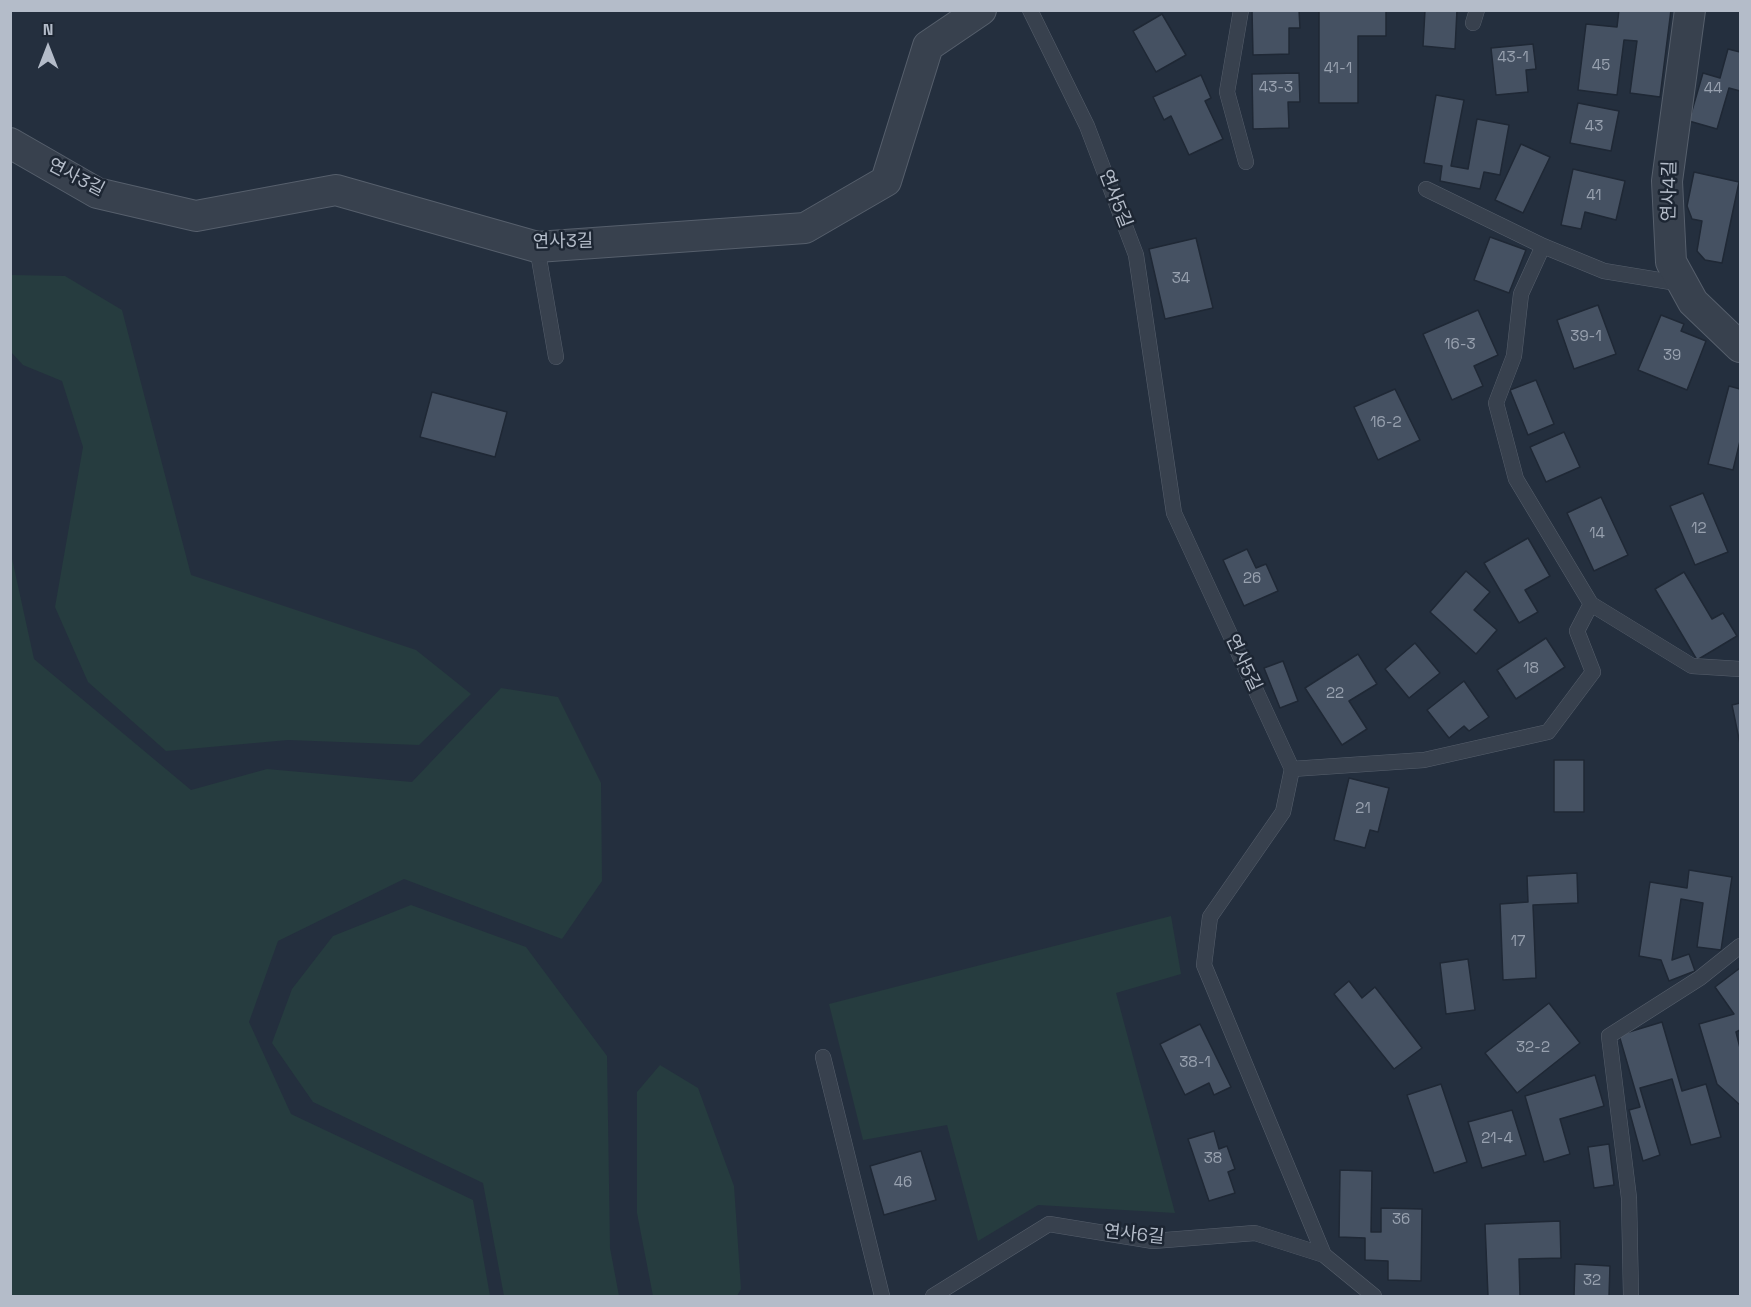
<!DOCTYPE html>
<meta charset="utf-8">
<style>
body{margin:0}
#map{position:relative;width:1751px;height:1307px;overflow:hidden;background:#242f3e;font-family:"Space Grotesk",sans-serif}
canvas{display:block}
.frame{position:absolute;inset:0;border:12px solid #b4bcc9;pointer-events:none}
.north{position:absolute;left:18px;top:18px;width:60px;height:60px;-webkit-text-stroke:4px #1d2633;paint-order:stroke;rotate:0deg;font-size:16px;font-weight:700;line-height:24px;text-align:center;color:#b4bcc9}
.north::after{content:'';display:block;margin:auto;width:21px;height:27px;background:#b4bcc9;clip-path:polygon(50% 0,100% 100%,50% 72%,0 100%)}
</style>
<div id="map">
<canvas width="1751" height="1307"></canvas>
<div class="frame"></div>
<div class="north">N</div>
</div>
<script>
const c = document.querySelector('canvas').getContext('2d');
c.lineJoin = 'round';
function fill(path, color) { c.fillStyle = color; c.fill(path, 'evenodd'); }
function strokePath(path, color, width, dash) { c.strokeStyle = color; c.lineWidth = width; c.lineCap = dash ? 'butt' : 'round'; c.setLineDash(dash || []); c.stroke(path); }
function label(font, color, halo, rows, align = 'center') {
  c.font = font + ' "Space Grotesk","Noto Sans KR",sans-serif'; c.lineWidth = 5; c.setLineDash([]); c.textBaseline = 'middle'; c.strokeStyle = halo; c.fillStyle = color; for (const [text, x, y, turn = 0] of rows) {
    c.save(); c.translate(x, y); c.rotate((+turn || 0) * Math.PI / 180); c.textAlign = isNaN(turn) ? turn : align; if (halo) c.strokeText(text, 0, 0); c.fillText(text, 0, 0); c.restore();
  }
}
const green = new Path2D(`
 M11 275 65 276 122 310 191 575 416 650 471 694 419 745 288 740 166 751 88 682 55 607 83 447 62 381 23 365 11 352Z
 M11 554 34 659 191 790 267 769 412 782 501 688 558 697 601 783 602 881 562 939 404 879 278 941 249 1022 291 1114 473 1200 490 1296H11Z
 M411 905 526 947 607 1056 610 1248 619 1296H504L483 1183 313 1102 272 1043 292 989 333 936Z
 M1171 916 1181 974 1116 993 1175 1213 1038 1205 978 1241 947 1125 863 1140 829 1004Z
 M660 1065 698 1088 734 1186 741 1289 737 1296H653L637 1213V1092Z`);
const building = new Path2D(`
 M1252 10H1299L1300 28H1289V54L1253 55Z
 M1319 10H1386V36H1358V103H1319Z
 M1425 10H1457L1455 49 1423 46Z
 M1619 10H1671L1660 97 1630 93 1637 41 1624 40 1617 95 1578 90 1586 24 1617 27Z
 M1162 14 1186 55 1156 72 1133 31Z
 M1533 44 1536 69 1526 70 1528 92 1496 95 1491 48Z
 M1728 49 1740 52V91L1729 88 1717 129 1689 121 1703 73 1720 78Z
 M1299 73 1300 102H1288L1289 128 1253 129 1252 74Z
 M1201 75 1211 98 1205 101 1223 139 1189 155 1171 116 1164 120 1153 97Z
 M1436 95 1464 100 1451 166 1468 169 1477 119 1509 125 1500 175 1484 172 1480 189 1440 181 1442 166 1424 163Z
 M1578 103 1619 111 1611 151 1570 143Z
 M1521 144 1550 157 1523 213 1495 200Z
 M1573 169 1625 181 1616 220 1585 212 1581 229 1561 225Z
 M1694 172 1739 182 1722 263 1705 260 1697 251 1702 221 1692 219 1687 206Z
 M1490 237 1526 250 1509 293 1474 280Z
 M1196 238 1213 308 1165 319 1149 249Z
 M1598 305 1616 354 1574 369 1557 320Z
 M1478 310 1498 355 1474 366 1483 386 1452 400 1423 334Z
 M1661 315 1684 324 1681 331 1706 341 1687 390 1638 370Z
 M1536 380 1554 424 1528 435 1510 390Z
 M1729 386 1740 389V441L1733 470 1708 464Z
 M1395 389 1420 440 1378 460 1354 407Z
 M432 392 507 412 495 457 420 437Z
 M1564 432 1580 467 1546 482 1530 447Z
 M1703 493 1728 552 1695 565 1670 506Z
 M1601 497 1628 555 1594 571 1567 513Z
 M1528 538 1550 576 1525 590 1538 612 1519 623 1484 563Z
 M1247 549 1256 568 1266 564 1278 591 1244 606 1223 560Z
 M1466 571 1490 592 1474 610 1497 630 1476 654 1430 612Z
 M1684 572 1712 619 1723 613 1737 636 1697 660 1655 589Z
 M1546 638 1565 667 1516 699 1497 670Z
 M1415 643 1440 673 1409 698 1385 669Z
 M1358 654 1377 684 1349 701 1367 729 1342 745 1305 688Z
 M1283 661 1298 701 1280 708 1264 668Z
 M1464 681 1489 717 1469 731 1464 726 1449 738 1427 710Z
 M1740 703V744L1732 705Z
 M1554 760H1584V812H1554Z
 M1349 778 1389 788 1378 832 1370 830 1365 848 1334 840Z
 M1689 870 1732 877 1721 950 1697 947 1703 903 1681 899 1672 960 1689 954 1695 971 1669 981 1661 960 1639 956 1650 882 1687 888Z
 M1577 873 1578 903 1533 905 1536 978 1503 980 1500 904 1528 902 1527 876Z
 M1468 959 1475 1010 1446 1014 1440 963Z
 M1740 968V1030L1736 1032 1740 1048V1105L1717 1084 1699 1024 1734 1014 1715 987Z
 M1349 981 1362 998 1375 987 1422 1048 1394 1069 1334 994Z
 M1549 1003 1580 1043 1517 1093 1485 1053Z
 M1662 1022 1682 1091 1706 1084 1721 1137 1691 1145 1672 1079 1640 1088 1660 1155 1643 1161 1629 1110 1640 1107 1619 1035Z
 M1200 1024 1231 1087 1214 1095 1209 1083 1185 1095 1160 1044Z
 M1595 1075 1604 1106 1560 1119 1570 1154 1544 1162 1525 1096Z
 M1441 1084 1467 1162 1434 1173 1407 1095Z
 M1512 1110 1526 1155 1482 1168 1468 1122Z
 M1214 1131 1219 1149 1227 1146 1235 1169 1228 1172 1235 1193 1209 1201 1188 1139Z
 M1609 1144 1614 1185 1594 1188 1588 1147Z
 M921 1151 936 1200 884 1215 870 1166Z
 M1340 1170 1372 1171 1371 1232H1381V1208L1422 1209 1421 1281 1388 1280V1261L1365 1260V1238L1339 1237Z
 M1560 1221 1561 1258 1519 1259 1520 1296H1488L1485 1224Z
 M1575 1264 1610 1266 1609 1296H1574Z`);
const service = new Path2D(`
 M1030 10 1087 126 1136 255 1174 513 1292 769 1424 760 1548 732 1593 672 1577 631 1591 604 1692 666 1740 669
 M1241 10 1227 92 1246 162
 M1473 23 1477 10
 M1426 189 1543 246 1604 271 1683 284
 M1543 246 1521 294 1514 356 1496 403 1516 479 1591 604
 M537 247 556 357
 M1292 769 1283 812 1210 917 1204 965 1324 1255
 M823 1057 882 1296
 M933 1296 1049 1224 1153 1241 1255 1233 1324 1255 1374 1296
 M1631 1296 1629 1198 1609 1036 1700 978 1740 946`);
const minor = new Path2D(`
 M1690 10 1667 181 1671 262 1693 302 1740 347
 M10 143 97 193 196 216 336 190 537 247 805 228 886 181 928 46 981 10`);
const numberNames = [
 ["43-1",1513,58],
 ["45",1601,66],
 ["41-1",1338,69],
 ["43-3",1276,88],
 ["44",1713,89],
 ["43",1594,127],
 ["41",1594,196],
 ["34",1181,279],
 ["39-1",1586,337],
 ["16-3",1460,345],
 ["39",1672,356],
 ["16-2",1386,423],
 ["12",1699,529],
 ["14",1597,534],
 ["26",1252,579],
 ["18",1531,669],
 ["22",1335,694],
 ["21",1363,809],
 ["17",1518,942],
 ["32-2",1533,1048],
 ["38-1",1195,1063],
 ["21-4",1497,1139],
 ["38",1213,1159],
 ["46",903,1183],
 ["36",1401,1220],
 ["32",1592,1281]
];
const streetNames = [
 ["연사3길",76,178,27],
 ["연사4길",1670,191,-89],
 ["연사5길",1115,199,69],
 ["연사3길",563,242,-1],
 ["연사5길",1243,663,65],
 ["연사6길",1134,1235,6]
];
fill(green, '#263c3f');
fill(building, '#455162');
strokePath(building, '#1f2835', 1.5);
strokePath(service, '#565f6c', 16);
strokePath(minor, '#565f6c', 32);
strokePath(service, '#38414e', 15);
strokePath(minor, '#38414e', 30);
label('15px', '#98a1af', null, numberNames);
label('18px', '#b4bcc9', '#1d2633', streetNames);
</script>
